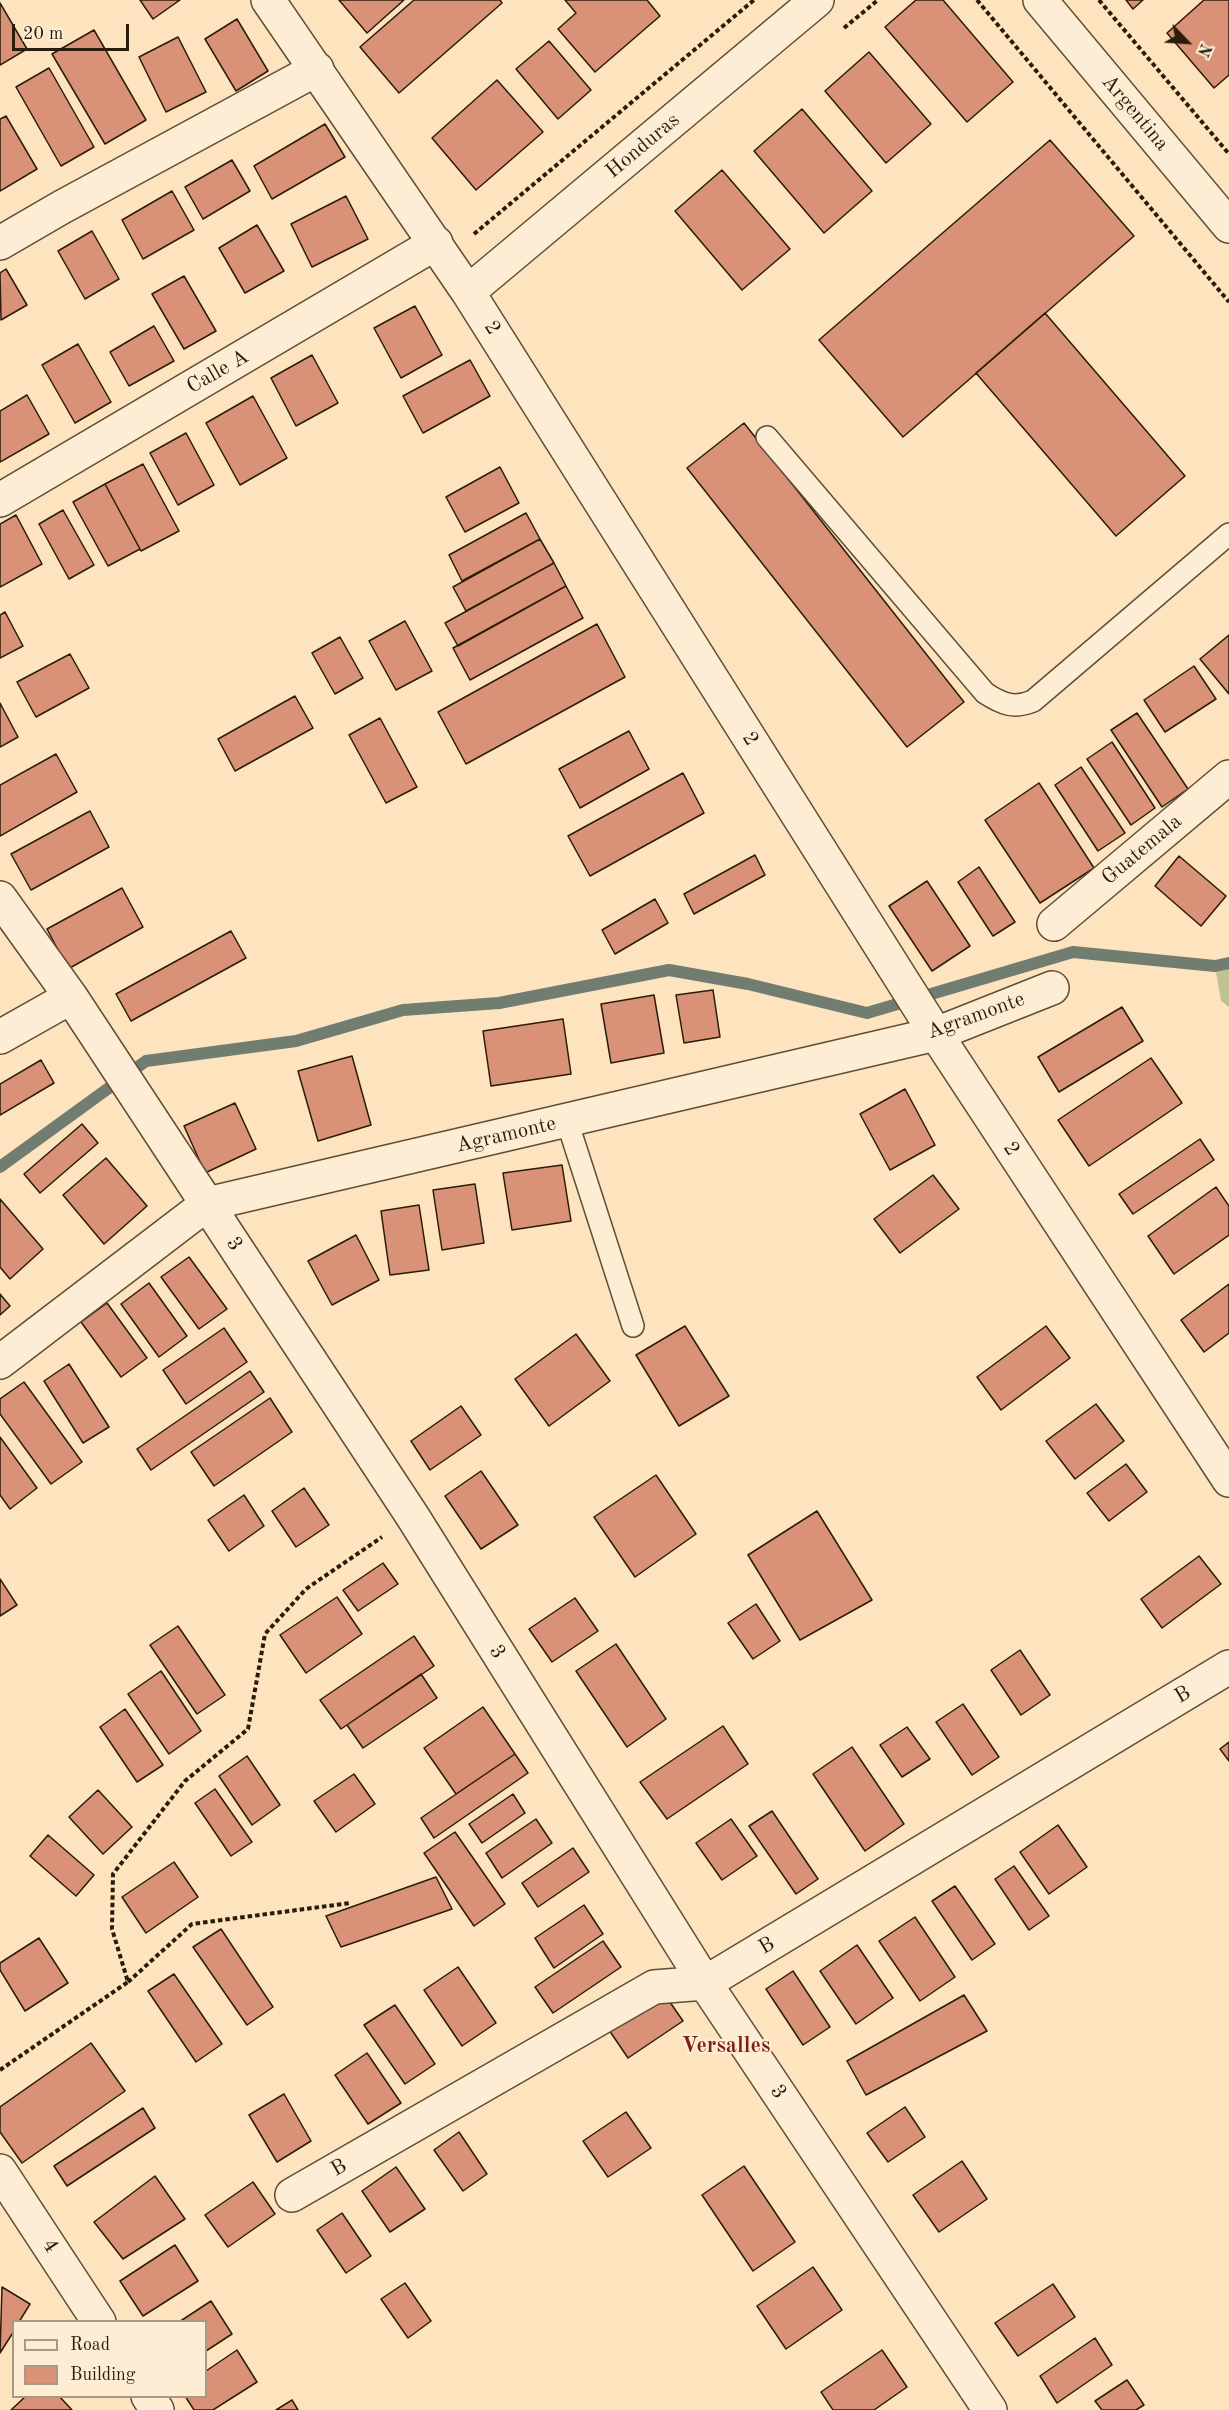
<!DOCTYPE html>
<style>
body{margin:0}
#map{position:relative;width:1229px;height:2410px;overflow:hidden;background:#fde3be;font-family:"Old Standard TT",serif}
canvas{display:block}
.legend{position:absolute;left:12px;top:2320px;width:195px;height:78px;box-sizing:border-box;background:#feedd5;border:2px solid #a99984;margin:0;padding:8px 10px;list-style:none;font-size:18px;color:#2a1c0a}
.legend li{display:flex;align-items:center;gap:12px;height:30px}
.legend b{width:30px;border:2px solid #a99984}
.north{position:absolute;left:1157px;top:12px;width:60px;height:60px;-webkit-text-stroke:4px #feedd5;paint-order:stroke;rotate:115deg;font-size:16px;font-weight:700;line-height:24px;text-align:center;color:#2a1c0a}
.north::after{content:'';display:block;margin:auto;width:21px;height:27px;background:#2a1c0a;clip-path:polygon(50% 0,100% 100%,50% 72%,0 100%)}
.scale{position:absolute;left:12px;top:24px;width:117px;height:27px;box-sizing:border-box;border:3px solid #2a1c0a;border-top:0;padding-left:8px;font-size:18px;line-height:21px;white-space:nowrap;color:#2a1c0a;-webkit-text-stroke:4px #feedd5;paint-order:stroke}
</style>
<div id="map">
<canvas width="1229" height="2410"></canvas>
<ul class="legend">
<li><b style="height:8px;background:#feedd5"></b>Road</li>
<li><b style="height:16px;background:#d99277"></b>Building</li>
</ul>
<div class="north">N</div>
<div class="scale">20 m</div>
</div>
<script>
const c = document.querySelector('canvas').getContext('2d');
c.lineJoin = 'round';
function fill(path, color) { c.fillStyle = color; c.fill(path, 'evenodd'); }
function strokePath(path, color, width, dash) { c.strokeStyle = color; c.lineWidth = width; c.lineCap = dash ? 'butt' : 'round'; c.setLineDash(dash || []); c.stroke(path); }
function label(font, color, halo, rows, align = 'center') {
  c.font = font + ' "Old Standard TT",serif'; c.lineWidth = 4.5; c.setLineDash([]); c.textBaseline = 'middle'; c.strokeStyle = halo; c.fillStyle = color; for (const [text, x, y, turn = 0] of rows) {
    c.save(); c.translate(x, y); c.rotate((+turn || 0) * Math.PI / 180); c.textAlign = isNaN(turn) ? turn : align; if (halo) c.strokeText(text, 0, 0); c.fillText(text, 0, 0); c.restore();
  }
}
const green = new Path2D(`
 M1229 961V1007L1221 1001 1215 966Z`);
const stream = new Path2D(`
 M0 1167 146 1061 296 1041 403 1010 499 1003 669 970 748 984 867 1013 1073 952 1215 966 1229 963`);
const building = new Path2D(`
 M140 0H180L153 19Z
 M339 0H404L367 33Z
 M414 0H500L502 3 399 93 360 47Z
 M565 0H647L660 16 595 72 558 29 576 13Z
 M916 0H943L1013 82 967 122 885 27Z
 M1126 0H1143L1133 9Z
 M1204 0H1229V75L1214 88 1167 33Z
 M0 3 27 49 0 65Z
 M237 19 268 71 236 91 205 39Z
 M94 30 146 120 105 144 52 54Z
 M178 37 206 92 166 112 139 57Z
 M549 41 591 90 558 119 516 69Z
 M869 52 931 124 886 163 825 91Z
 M49 68 94 147 61 166 16 87Z
 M497 80 543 132 476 190 432 138Z
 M802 109 872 191 824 233 754 151Z
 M6 116 37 169 0 191V119Z
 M325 124 345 157 272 199 254 166Z
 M1050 140 1134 236 903 437 819 340Z
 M232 160 250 191 203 219 185 187Z
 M722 170 790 249 742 290 675 211Z
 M172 191 194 230 143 259 122 220Z
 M346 196 368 239 312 267 291 224Z
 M257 225 284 271 245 293 219 248Z
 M92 231 119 279 85 299 58 251Z
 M6 269 27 305 1 320 0 273Z
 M184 276 216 331 184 349 152 294Z
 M415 306 442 355 401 378 374 328Z
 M1045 313 1185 476 1116 536 976 373Z
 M154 326 174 361 129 386 110 352Z
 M78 344 111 402 75 423 42 365Z
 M312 355 338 403 296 426 271 378Z
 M470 360 490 396 423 433 403 396Z
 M27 395 49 434 0 462V411Z
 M253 396 287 458 240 485 206 423Z
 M744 423 964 702 907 747 687 468Z
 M186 433 214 485 178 505 150 453Z
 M143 464 179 531 141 551 105 484Z
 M500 467 519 503 465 532 446 497Z
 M105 484 140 549 108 566 73 502Z
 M63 510 94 565 69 579 39 524Z
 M526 513 540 539 462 581 449 555Z
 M16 515 42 564 0 587V524Z
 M540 539 554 563 466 611 453 587Z
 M554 563 566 586 458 646 445 623Z
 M566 586 583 618 470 680 453 648Z
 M5 612 23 646 0 658V615Z
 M405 621 432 671 396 690 369 641Z
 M597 624 625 677 466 764 438 712Z
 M1229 635V694L1200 659Z
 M340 637 363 678 335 694 312 653Z
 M70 654 89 688 36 717 17 682Z
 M1194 666 1216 699 1165 732 1144 700Z
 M295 696 313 728 235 771 218 739Z
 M0 703 18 737 0 747Z
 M1137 713 1188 789 1162 807 1111 730Z
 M380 718 417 787 386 803 349 735Z
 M629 731 649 769 580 808 559 769Z
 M1112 742 1155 808 1131 825 1087 759Z
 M56 754 77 792 0 836V785Z
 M1081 767 1125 833 1098 851 1055 785Z
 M683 773 704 813 590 876 568 836Z
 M1039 783 1094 868 1040 903 985 820Z
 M90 811 109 847 31 890 11 854Z
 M755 855 765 875 694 914 684 894Z
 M1179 856 1226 896 1201 926 1155 886Z
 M979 867 1015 922 993 936 958 882Z
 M927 881 970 946 932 971 889 906Z
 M122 888 143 927 68 969 47 929Z
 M655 899 668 923 615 954 602 930Z
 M231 931 246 958 131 1021 116 994Z
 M713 990 720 1037 684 1043 676 995Z
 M654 995 664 1053 611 1063 601 1004Z
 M1122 1007 1143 1041 1059 1092 1038 1057Z
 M563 1019 571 1074 491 1086 483 1031Z
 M352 1056 371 1125 318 1141 298 1071Z
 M1151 1058 1182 1103 1089 1166 1058 1120Z
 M41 1060 54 1083 0 1115V1084Z
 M905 1089 935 1145 890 1170 860 1114Z
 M235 1103 256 1149 205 1173 184 1126Z
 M82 1124 98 1143 40 1193 24 1174Z
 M1200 1139 1214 1160 1133 1214 1119 1194Z
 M106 1158 147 1206 104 1244 63 1195Z
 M562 1165 571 1221 512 1230 503 1173Z
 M933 1175 959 1209 900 1253 874 1219Z
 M475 1184 484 1243 442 1250 433 1190Z
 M1216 1187 1229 1206V1235L1174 1274 1148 1236Z
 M0 1199 43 1249 10 1279 0 1267Z
 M419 1205 429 1270 390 1275 381 1211Z
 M356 1235 379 1280 332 1305 308 1261Z
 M189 1257 227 1309 199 1329 161 1277Z
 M149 1283 187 1336 159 1357 121 1304Z
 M1229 1284V1333L1204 1352 1181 1320Z
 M0 1294 10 1306 0 1315Z
 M107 1303 147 1358 121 1377 81 1322Z
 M685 1326 729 1396 679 1426 636 1355Z
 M1046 1326 1070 1358 1001 1410 977 1377Z
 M224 1328 247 1362 186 1404 163 1370Z
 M576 1334 610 1381 549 1426 515 1379Z
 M69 1364 109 1427 83 1443 44 1381Z
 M250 1371 264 1392 151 1470 137 1449Z
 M24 1382 82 1462 51 1484 0 1414V1399Z
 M270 1398 292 1432 214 1486 191 1452Z
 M1096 1404 1124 1441 1075 1479 1046 1441Z
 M461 1406 481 1435 430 1470 411 1441Z
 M0 1437 37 1488 10 1509 0 1495Z
 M1126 1464 1147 1492 1109 1521 1087 1493Z
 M481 1471 518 1525 481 1549 445 1496Z
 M656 1475 696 1534 635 1577 594 1517Z
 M304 1488 329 1525 296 1547 272 1511Z
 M244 1495 264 1526 229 1551 208 1520Z
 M817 1511 872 1600 800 1640 748 1555Z
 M1199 1556 1221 1584 1162 1628 1141 1599Z
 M383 1563 398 1584 358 1611 343 1590Z
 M0 1579 17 1605 0 1616Z
 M337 1597 362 1634 306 1673 280 1635Z
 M575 1598 598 1631 552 1662 529 1629Z
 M756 1604 780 1641 753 1659 728 1623Z
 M178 1626 225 1695 197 1714 150 1645Z
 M414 1636 434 1666 341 1729 320 1700Z
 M616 1644 666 1719 627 1747 576 1671Z
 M1020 1650 1050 1695 1021 1715 991 1670Z
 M161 1671 201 1731 169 1754 128 1694Z
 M421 1674 437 1698 363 1748 347 1725Z
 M963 1704 999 1757 972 1775 936 1722Z
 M483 1707 515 1754 456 1794 424 1748Z
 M125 1709 163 1765 137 1782 100 1727Z
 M723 1726 748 1764 667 1819 640 1782Z
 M907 1727 930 1759 902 1777 880 1745Z
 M1229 1742V1761L1220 1749Z
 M852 1747 904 1824 865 1851 813 1774Z
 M515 1754 528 1773 434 1838 421 1818Z
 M247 1756 280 1805 252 1825 219 1776Z
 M354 1774 375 1804 336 1832 314 1801Z
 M215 1789 252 1842 231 1856 195 1803Z
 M98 1790 132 1827 103 1854 69 1817Z
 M513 1794 525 1813 482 1843 469 1824Z
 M772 1811 818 1879 796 1894 749 1826Z
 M536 1819 552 1843 502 1878 486 1853Z
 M731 1819 757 1856 722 1880 696 1843Z
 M1058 1825 1087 1867 1049 1894 1020 1852Z
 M455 1832 505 1904 474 1926 424 1853Z
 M48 1835 94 1875 76 1896 30 1856Z
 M573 1848 589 1872 538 1907 522 1883Z
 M174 1862 198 1897 146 1933 122 1897Z
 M1014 1866 1049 1916 1029 1930 995 1879Z
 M436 1877 452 1909 341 1947 326 1916Z
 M955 1886 995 1944 972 1960 932 1901Z
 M584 1905 603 1934 554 1968 535 1938Z
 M915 1917 955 1977 920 2001 879 1941Z
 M221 1929 273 2007 247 2025 193 1947Z
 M39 1938 68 1983 25 2011 0 1970V1963Z
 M603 1941 621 1967 553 2013 535 1987Z
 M857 1945 893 1998 856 2024 820 1971Z
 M458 1967 496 2023 462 2046 424 1990Z
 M793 1971 830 2027 803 2045 766 1989Z
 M174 1974 222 2044 196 2062 148 1991Z
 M663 1992 683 2021 628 2058 609 2030Z
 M964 1995 987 2031 866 2095 847 2061Z
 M395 2005 435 2064 405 2084 364 2025Z
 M91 2043 125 2091 22 2163 0 2132V2107Z
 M367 2053 401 2103 368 2124 335 2075Z
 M284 2094 311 2141 277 2162 249 2115Z
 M905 2107 925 2137 888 2162 867 2133Z
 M143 2108 155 2128 67 2186 54 2166Z
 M626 2112 651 2148 608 2177 583 2141Z
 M459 2132 487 2174 463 2191 434 2150Z
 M962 2161 987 2199 939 2232 913 2195Z
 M744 2166 795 2242 753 2271 702 2195Z
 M396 2167 425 2209 390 2232 362 2191Z
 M155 2176 185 2219 123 2259 94 2222Z
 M253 2182 275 2214 228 2247 205 2215Z
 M342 2213 371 2256 346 2273 317 2230Z
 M175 2245 198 2281 143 2316 120 2281Z
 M813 2267 842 2310 786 2349 757 2306Z
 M405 2283 431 2321 408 2338 381 2299Z
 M1053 2284 1075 2317 1018 2356 995 2323Z
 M2 2287 30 2304 19 2322H14V2331L0 2353Z
 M211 2301 232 2334 206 2351V2322H179Z
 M1095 2338 1112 2365 1057 2403 1040 2376Z
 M237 2350 257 2382 213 2410H194L185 2396H206V2371Z
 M882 2350 907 2387 874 2410H833L821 2392Z
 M1127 2380 1144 2405 1136 2410H1102L1095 2401Z
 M26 2396H59L72 2410H11Z
 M292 2400 298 2410H276Z`);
const path = new Path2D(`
 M977 0 1229 302
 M1099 0 1229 154
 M844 28 878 0
 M474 234 754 0
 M128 1982 192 1924 350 1903
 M0 2070 128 1982 112 1929 113 1874 185 1781 248 1729 265 1634 306 1589 382 1537`);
const service = new Path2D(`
 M767 437 985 693C1002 704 1014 709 1033 701L1229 534
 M567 1121 633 1326`);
const minor = new Path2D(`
 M268 0 468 292 936 1034 1229 1480
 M1040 0 1229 226
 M0 243 62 207 317 69
 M468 292 817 0
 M0 500 436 243
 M0 898 71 997 413 1517 705 1983 990 2410
 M1054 924 1229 777
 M0 1037 71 997
 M0 1362 207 1204 936 1034 1052 988
 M0 2171 99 2322
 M292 2195 654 1987 705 1983 1229 1667
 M148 2396 157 2410`);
const streetNames = [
 ["Argentina",1135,113,50],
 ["Honduras",643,146,-40],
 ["2",492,328,58],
 ["Calle A",218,372,-30],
 ["2",750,739,58],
 ["Guatemala",1142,850,-40],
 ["Agramonte",976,1016,-20],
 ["Agramonte",506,1135,-13],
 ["2",1011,1149,57],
 ["3",234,1244,57],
 ["3",497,1652,58],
 ["B",1183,1695,-31],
 ["B",767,1946,-31],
 ["3",778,2092,56],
 ["B",339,2168,-30],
 ["4",50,2246,57]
];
const neighbourhoodNames = [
 ["Versalles",726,2046]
];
fill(green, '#c0c390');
strokePath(stream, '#707d70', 12);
fill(building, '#d99277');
strokePath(building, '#2a1c0a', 1.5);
strokePath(service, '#5f4e37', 24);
strokePath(minor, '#5f4e37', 36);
strokePath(path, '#2a1c0a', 4, [4.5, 3]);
strokePath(service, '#feedd5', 21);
strokePath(minor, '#feedd5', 33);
label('21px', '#2a1c0a', '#feedd5', streetNames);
label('bold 22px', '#7a1f14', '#feedd5', neighbourhoodNames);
</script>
